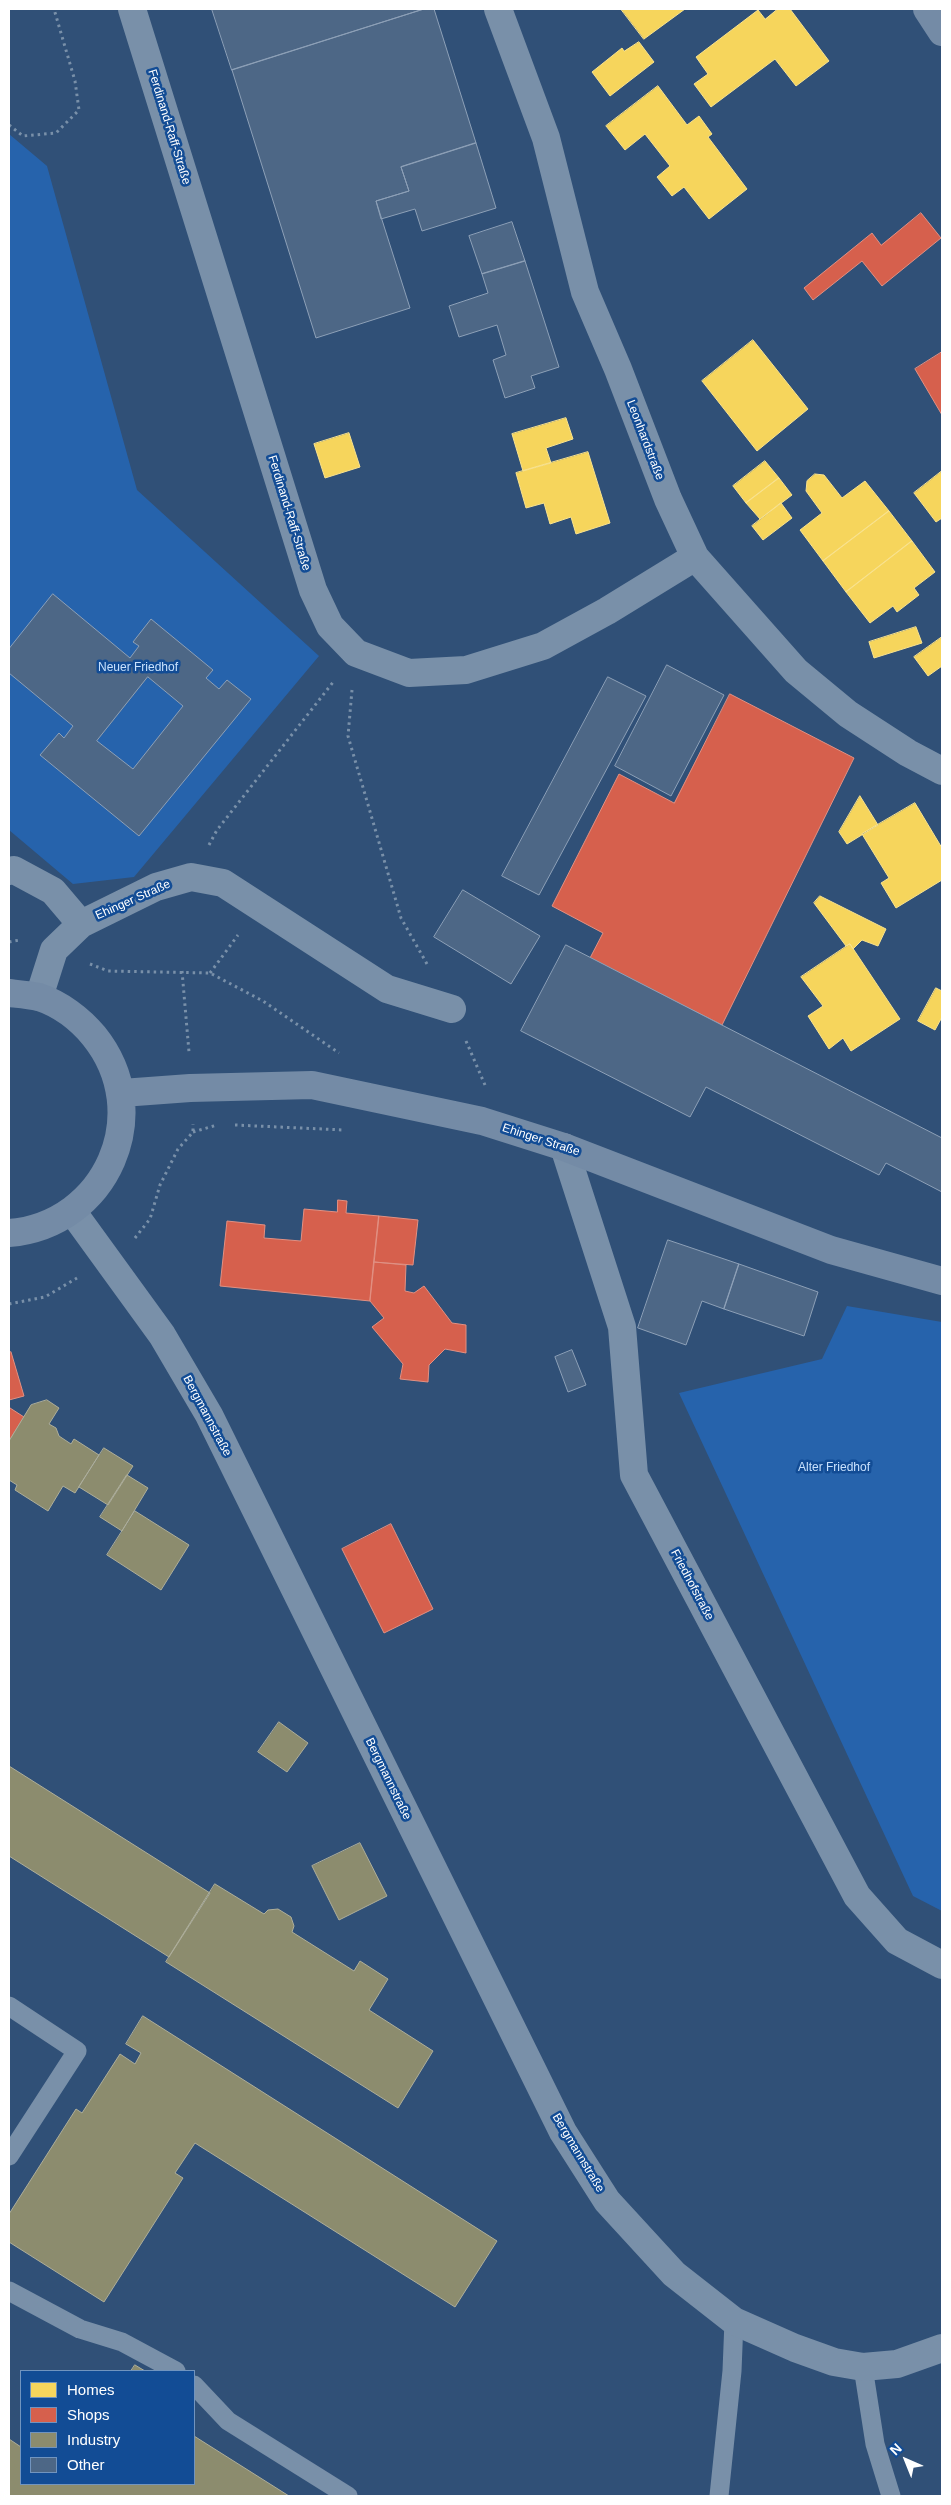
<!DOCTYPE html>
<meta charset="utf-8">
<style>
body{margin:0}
#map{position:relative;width:951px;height:2505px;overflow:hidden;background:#305077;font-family:Arial,sans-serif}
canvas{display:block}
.frame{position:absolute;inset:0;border:10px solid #fff;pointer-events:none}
.legend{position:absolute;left:20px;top:2370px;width:175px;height:115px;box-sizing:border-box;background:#124c95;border:1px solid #7194bf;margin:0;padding:6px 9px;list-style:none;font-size:15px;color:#fff}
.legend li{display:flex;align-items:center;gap:10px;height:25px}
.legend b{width:25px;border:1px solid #7194bf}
.north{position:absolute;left:881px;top:2435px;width:50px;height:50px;-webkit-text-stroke:4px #124c95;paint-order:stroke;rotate:316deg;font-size:14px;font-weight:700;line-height:20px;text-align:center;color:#fff}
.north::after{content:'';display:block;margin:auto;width:18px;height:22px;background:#fff;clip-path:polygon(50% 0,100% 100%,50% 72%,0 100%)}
</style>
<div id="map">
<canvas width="951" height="2505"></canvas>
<div class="frame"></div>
<ul class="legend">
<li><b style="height:14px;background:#f6d55c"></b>Homes</li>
<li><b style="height:14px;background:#d6604d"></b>Shops</li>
<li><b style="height:14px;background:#8c8c6e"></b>Industry</li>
<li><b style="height:14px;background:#4d6786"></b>Other</li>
</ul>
<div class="north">N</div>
</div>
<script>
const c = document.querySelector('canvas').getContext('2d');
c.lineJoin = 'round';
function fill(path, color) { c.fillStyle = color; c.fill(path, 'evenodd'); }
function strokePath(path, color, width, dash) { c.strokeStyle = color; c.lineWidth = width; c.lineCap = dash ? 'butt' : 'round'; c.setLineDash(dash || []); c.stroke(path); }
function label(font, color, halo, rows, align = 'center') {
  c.font = font + ' Arial,sans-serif'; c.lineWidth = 5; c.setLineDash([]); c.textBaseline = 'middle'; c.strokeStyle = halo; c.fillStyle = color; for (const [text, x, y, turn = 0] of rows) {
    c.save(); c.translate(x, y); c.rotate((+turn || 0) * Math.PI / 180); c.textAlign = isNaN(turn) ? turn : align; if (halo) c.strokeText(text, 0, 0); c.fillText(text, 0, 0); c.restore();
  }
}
const green = new Path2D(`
 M9 134 47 166 137 490 319 656 134 877 73 884 9 830Z
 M847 1306 942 1322V1911L913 1896 679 1393 822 1359Z`);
const homes = new Path2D(`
 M621 9H685L644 39Z
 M778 9H790L829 61 796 86 775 59 711 107 694 84 708 74 696 57 758 10 765 19Z
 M639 42 654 62 610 96 592 72 622 48 624 51Z
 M658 86 687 125 699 116 712 134 708 137 747 189 709 219 684 187 672 196 657 177 670 166 645 134 625 150 606 126Z
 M753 340 808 409 757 451 702 381Z
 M566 418 573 439 546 448 551 463 523 471 512 434Z
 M349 433 360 467 325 478 314 444Z
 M588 452 610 523 576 534 571 517 550 524 544 503 526 508 516 473Z
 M765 461 779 478 746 503 733 486Z
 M942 471V518L936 522 914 493Z
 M815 474 824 475 842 498 865 481 889 511 823 561 800 530 822 513 806 491 807 481Z
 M779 478 792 495 760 519 746 503Z
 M781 503 792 518 763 540 752 526Z
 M889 511 912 541 846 592 823 561Z
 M912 541 935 572 914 588 919 595 897 612 893 606 870 623 846 592Z
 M916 627 922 643 874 658 869 642Z
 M942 637V666L928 676 914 657Z
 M860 796 878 825 847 844 839 832Z
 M915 803 942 848V880L896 908 881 883 889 878 862 834Z
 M820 896 886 929 878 946 862 940 853 949 850 944 846 946 814 903Z
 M850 944 900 1019 851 1051 843 1038 829 1049 808 1016 823 1006 801 977Z
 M936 988 942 991V1017L935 1030 918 1021Z`);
const shops = new Path2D(`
 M921 213 941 238 882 286 862 261 813 300 804 288 872 233 881 245Z
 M942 352V415L915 369Z
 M730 694 854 758 722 1025 590 958 603 933 552 906 619 774 674 803Z
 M338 1200 347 1201 346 1213 379 1216 370 1301 220 1286 227 1221 265 1225 264 1238 301 1241 304 1209 337 1212Z
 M379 1216 418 1220 413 1265 374 1262Z
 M374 1262 406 1265 405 1291 414 1293 424 1286 452 1323 466 1325V1353L445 1349 429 1365 428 1382 400 1379 403 1364 372 1327 384 1318 370 1301Z
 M11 1352 24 1396 9 1400V1353Z
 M10 1408 24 1417 9 1441V1409Z
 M391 1524 433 1609 384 1633 342 1549Z`);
const industry = new Path2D(`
 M47 1400 59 1408 49 1424 56 1428 59 1436 71 1444 74 1439 99 1455 75 1493 63 1486 48 1511 15 1490 17 1485 9 1480V1441L31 1405Z
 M104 1448 133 1466 108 1505 79 1487Z
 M127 1475 148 1488 122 1531 100 1517Z
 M135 1511 189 1545 161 1590 107 1555Z
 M279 1722 308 1743 287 1772 258 1752Z
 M9 1766 210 1893 169 1957 9 1856Z
 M360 1843 387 1896 339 1920 312 1866Z
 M215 1884 264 1914 268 1910 278 1909 291 1917 294 1926 292 1932 354 1971 360 1961 388 1979 369 2010 433 2051 398 2108 166 1962Z
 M143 2016 497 2241 455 2307 195 2143 175 2173 183 2178 104 2302 9 2242V2214L76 2109 82 2113 120 2054 135 2064 141 2053 126 2044Z
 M135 2365 145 2371H131Z
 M194 2436 289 2496H9V2439L21 2447V2484H194Z`);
const building = new Path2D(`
 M212 9H424L232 70Z
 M424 9H434L476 143 401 167 409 191 376 201 410 308 316 338 232 70Z
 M476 143 496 208 422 231 415 209 381 219 376 201 409 191 401 167Z
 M512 222 525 261 482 274 469 236Z
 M525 261 559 367 531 376 535 388 505 398 493 360 506 355 497 325 459 337 449 306 488 293 482 274Z
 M53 594 130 658 139 646 133 642 151 619 213 670 206 678 219 689 227 680 251 699 139 836 40 755 59 733 64 738 73 726 9 673V649ZM148 677 183 706 133 769 97 741Z
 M667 665 724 695 671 796 615 766Z
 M608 677 646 696 539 895 502 876Z
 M463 890 540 936 511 984 434 937Z
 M566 945 942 1138V1192L886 1163 879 1175 706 1087 690 1117 521 1031Z
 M668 1240 739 1264 724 1309 702 1301 686 1345 638 1328Z
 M739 1264 818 1292 804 1336 724 1309Z
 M572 1350 586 1385 568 1392 555 1357Z`);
const path = new Path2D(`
 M9 125 23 136 56 133 79 110 75 81 54 9
 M352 690 348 736 401 918 427 964
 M209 845 217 830 334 681
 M9 942 20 940
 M90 964 108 971 210 973 263 1001 339 1053
 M182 971 189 1052
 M210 973 238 935
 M466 1041 485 1085
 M235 1125 344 1130
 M193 1132 217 1125
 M135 1238 150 1219 160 1185 178 1149 193 1132V1124
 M9 1304 45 1297 77 1278`);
const lane = new Path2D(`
 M9 2006 77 2051 9 2156
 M9 2291 80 2329 122 2342 176 2371
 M863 2367 875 2444 891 2496
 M194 2385 228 2421 348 2496
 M719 2496 732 2371 734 2321`);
const street = new Path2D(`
 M132 9 313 590 330 626 356 653 409 673 466 670 543 646 607 611 695 557
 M498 9 546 138 585 292 618 369 668 499 695 557 796 671 848 714 908 753 942 771
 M9 871 14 870 53 891 81 924
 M39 997 54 950 81 924 156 887 191 877 223 883 387 989 452 1009
 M564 1147 622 1327 634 1475 857 1896 897 1941 942 1965
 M72 1211 162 1335 209 1415 563 2132 607 2201 674 2274 734 2321 795 2348 834 2362 863 2367 897 2364 942 2348`);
const secondary = new Path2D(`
 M927 9 942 32
 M9 993C18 994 30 995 39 997 60 1004 80 1019 94 1036 156 1113 107 1225 9 1233
 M122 1093 190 1088 312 1085 482 1121 564 1147 831 1250 942 1281`);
const streetNames = [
 ["Ferdinand-Raff-Straße",169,127,73],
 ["Leonhardstraße",645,440,69],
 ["Ferdinand-Raff-Straße",289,513,73],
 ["Ehinger Straße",133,900,-24],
 ["Ehinger Straße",541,1140,18],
 ["Bergmannstraße",207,1416,62],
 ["Friedhofstraße",692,1585,62],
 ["Bergmannstraße",388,1779,64],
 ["Bergmannstraße",578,2153,59]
];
const parkNames = [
 ["Neuer Friedhof",138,668],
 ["Alter Friedhof",834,1468]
];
fill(green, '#2663ac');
fill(homes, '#f6d55c');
strokePath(homes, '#f9e28d', 1);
fill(shops, '#d6604d');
strokePath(shops, '#e29082', 1);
fill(industry, '#8c8c6e');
strokePath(industry, '#aeae9a', 1);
fill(building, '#4d6786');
strokePath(building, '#8da0b7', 1);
strokePath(path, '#7990a9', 3, [2.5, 4]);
strokePath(lane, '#7990a9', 19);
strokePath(street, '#7990a9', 28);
strokePath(secondary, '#748ba6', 28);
label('12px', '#fff', '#124c95', streetNames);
label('12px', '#c8e1fd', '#124c95', parkNames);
</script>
